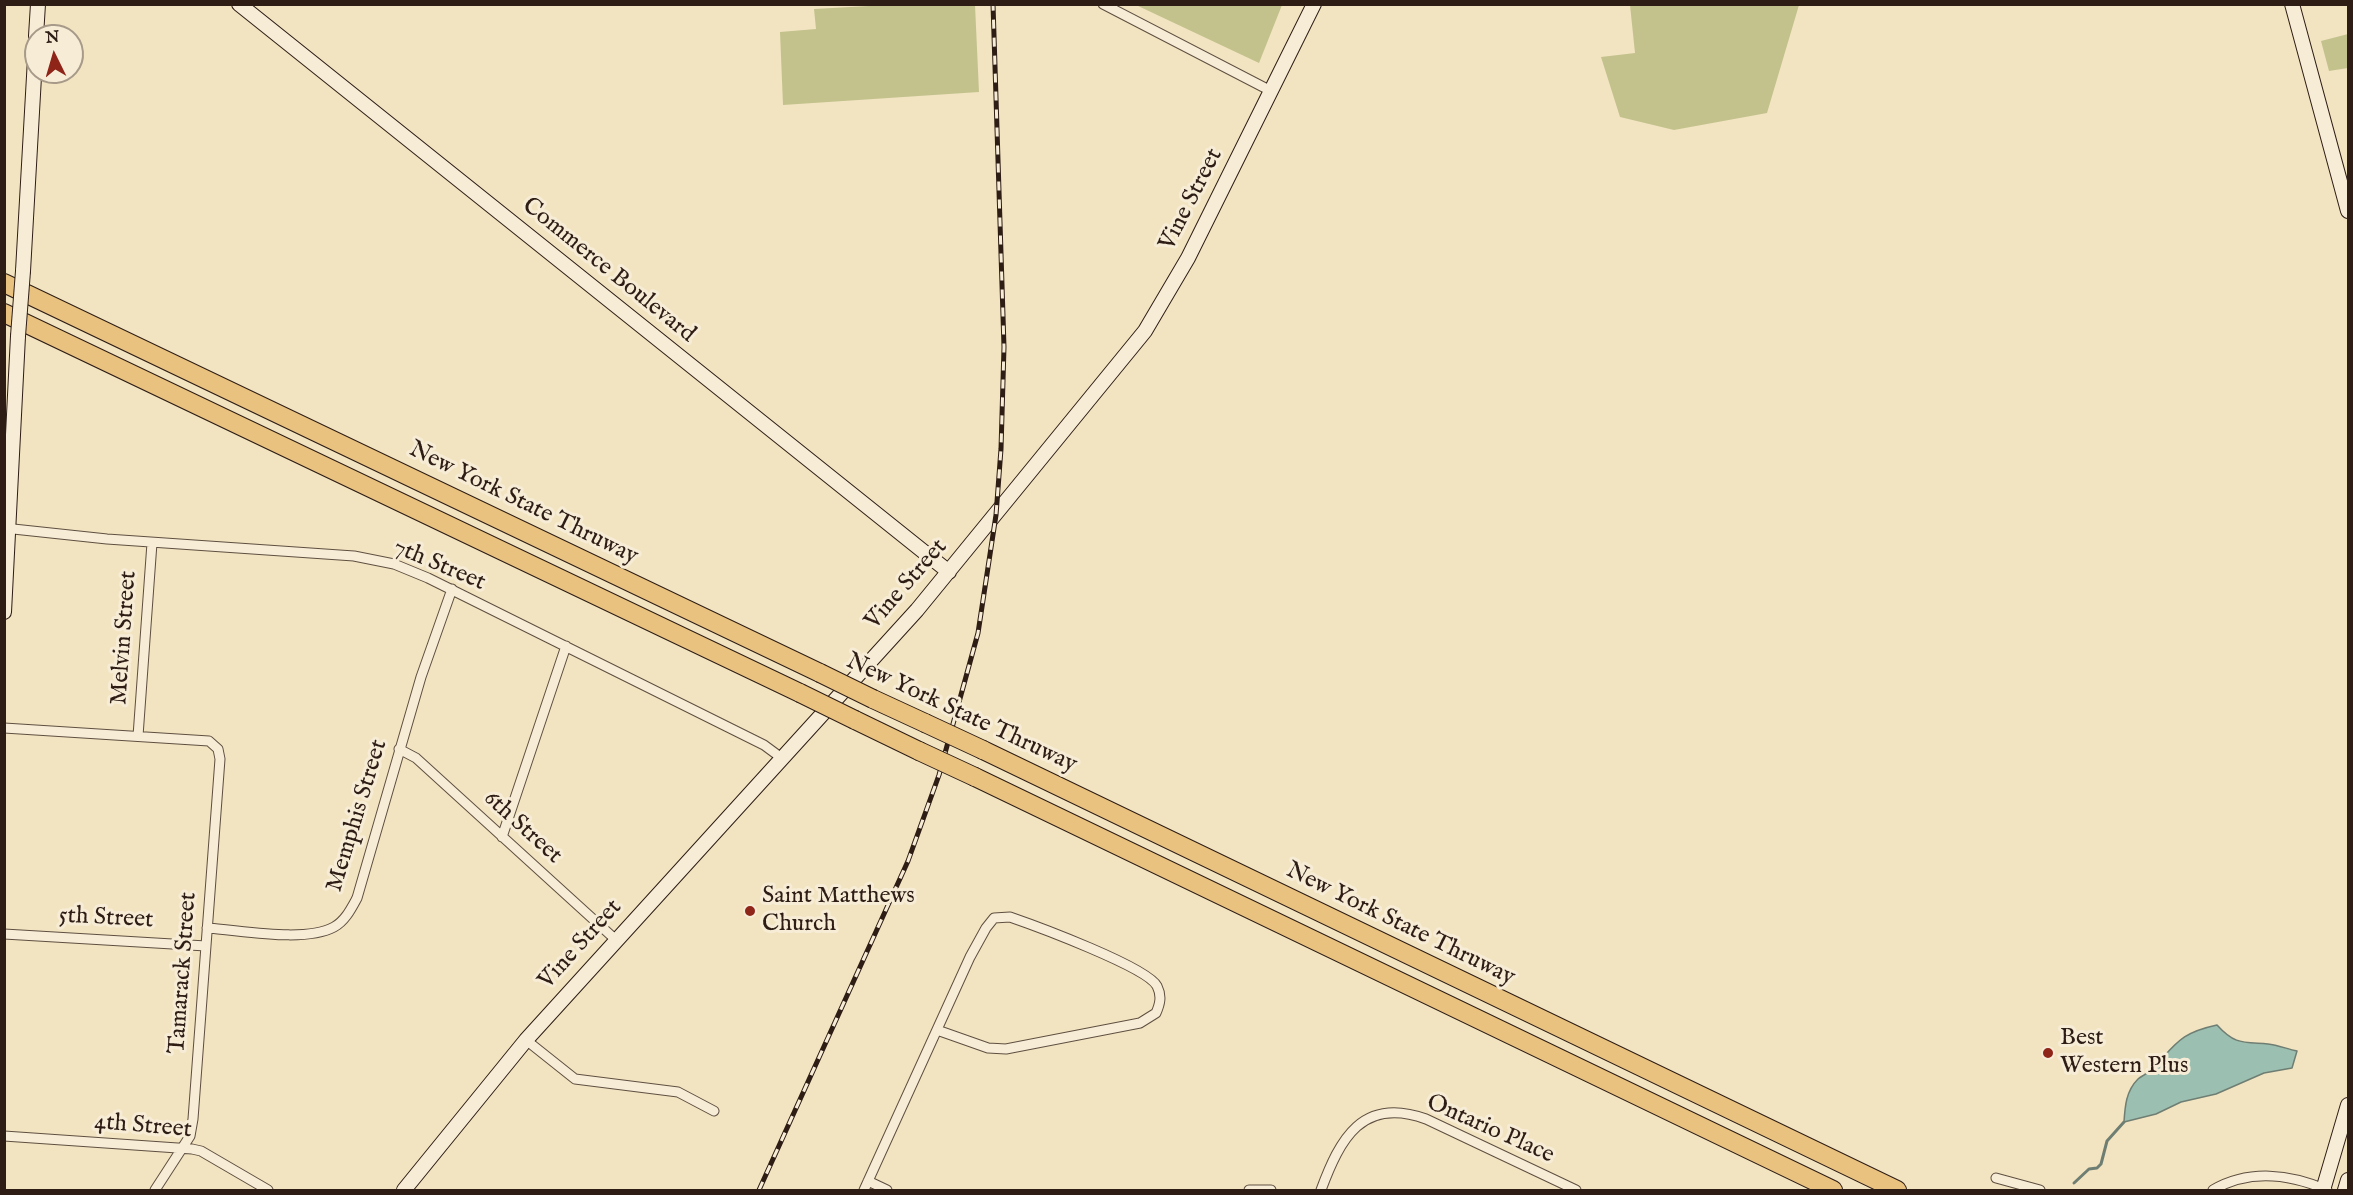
<!DOCTYPE html>
<style>
body{margin:0}
#map{position:relative;width:2353px;height:1195px;overflow:hidden;background:#f2e4c1;font-family:"IM FELL English",serif}
canvas{display:block}
.frame{position:absolute;inset:0;border:6px solid #2e1d15;pointer-events:none}
.north{position:absolute;left:24px;top:24px;width:60px;height:60px;box-sizing:border-box;background:#f7edd7;border:2px solid #a79a89;border-radius:50%;rotate:355deg;font-size:16px;font-weight:700;line-height:24px;text-align:center;color:#2e1d15}
.north::after{content:'';display:block;margin:auto;width:21px;height:27px;background:#8f2418;clip-path:polygon(50% 0,100% 100%,50% 72%,0 100%)}
</style>
<div id="map">
<canvas width="2353" height="1195"></canvas>
<div class="frame"></div>
<div class="north">N</div>
</div>
<script>
const c = document.querySelector('canvas').getContext('2d');
c.lineJoin = 'round';
function fill(path, color) { c.fillStyle = color; c.fill(path, 'evenodd'); }
function strokePath(path, color, width, dash) { c.strokeStyle = color; c.lineWidth = width; c.lineCap = dash ? 'butt' : 'round'; c.setLineDash(dash || []); c.stroke(path); }
function label(font, color, halo, rows, align = 'center') {
  c.font = font + ' "IM FELL English",serif'; c.lineWidth = 6; c.setLineDash([]); c.textBaseline = 'middle'; c.strokeStyle = halo; c.fillStyle = color; for (const [text, x, y, turn = 0] of rows) {
    c.save(); c.translate(x, y); c.rotate((+turn || 0) * Math.PI / 180); c.textAlign = isNaN(turn) ? turn : align; if (halo) c.strokeText(text, 0, 0); c.fillText(text, 0, 0); c.restore();
  }
}
const green = new Path2D(`
 M905 4 975 5 979 92 783 105 780 32 816 29 814 9Z
 M1136 5 1282 4V5L1259 63Z
 M1630 5H1799L1767 113 1674 130 1620 117 1601 57 1635 53Z
 M2348 34V68L2329 71 2321 41Z`);
const water = new Path2D(`
 M2217 1025C2235 1045 2243 1042 2268 1044 2278 1045 2287 1049 2297 1051L2292 1068 2264 1073 2216 1094 2181 1102 2156 1114 2124 1122C2125 1106 2126 1091 2138 1079 2143 1075 2149 1073 2153 1068 2177 1043 2180 1033 2217 1025Z`);
const stream = new Path2D(`
 M2074 1183 2089 1169 2097 1168 2101 1164 2107 1141 2124 1122`);
const street = new Path2D(`
 M1103 4 1271 91
 M4 528 107 539 354 556 394 564 428 578 764 745 783 759
 M4 728 209 741 218 749 220 759 193 1119 190 1136 155 1190
 M138 736 152 543
 M399 749 416 758 616 940
 M502 837 566 646
 M207 928C241 930 304 943 334 927 345 921 351 909 357 898L421 677 452 589
 M4 934 206 946
 M526 1040 575 1079 678 1092 714 1111
 M4 1136 192 1149 201 1151 268 1190
 M1996 1178 2040 1190
 M868 1181 887 1190
 M864 1190 970 957 986 928 994 918 1010 917C1036 926 1147 967 1157 986 1162 996 1160 1004 1156 1013L1140 1023 1006 1049 988 1048 937 1030
 M1249 1190H1271
 M1321 1190C1340 1139 1362 1096 1426 1119L1576 1190
 M2213 1190C2249 1169 2290 1174 2327 1190`);
const secondary = new Path2D(`
 M239 4 949 572
 M2292 4 2348 211
 M36 36 38 4
 M23 271 36 41
 M4 612 18 336
 M404 1190 526 1040 917 610 1145 331 1188 258 1314 4
 M2323 1190 2348 1105
 M2345 1190 2348 1180`);
const highway = new Path2D(`
 M4 283 820 673
 M4 313 800 693
 M873 699 925 723
 M855 720 919 751
 M983 750 1897 1190
 M975 777 1833 1190`);
const rail = new Path2D(`
 M759 1190 908 861 939 775 978 633 996 515 1001 449 1004 347 993 4`);
const secondaryBridge = new Path2D(`
 M18 336 23 271`);
const highwayBridge = new Path2D(`
 M820 673 873 699
 M800 693 855 720
 M925 723 983 750
 M919 751 975 777`);
const markers = [
 [750,911,6,"#8f2418"],
 [2048,1053,6,"#8f2418"]
];
const streetNames = [
 ["Vine Street",1192,200,-63],
 ["Commerce Boulevard",608,271,39],
 ["New York State Thruway",523,504,26],
 ["7th Street",439,566,23],
 ["Vine Street",907,585,-49],
 ["Melvin Street",125,638,-86],
 ["New York State Thruway",961,714,25],
 ["Memphis Street",358,816,-73],
 ["6th Street",522,828,42],
 ["5th Street",106,919,3],
 ["New York State Thruway",1400,925,26],
 ["Vine Street",581,945,-48],
 ["Tamarack Street",184,973,-86],
 ["4th Street",143,1127,5],
 ["Ontario Place",1490,1130,24]
];
const poiNames = [
 ["Saint Matthews",762,897],
 ["Church",762,925],
 ["Best",2060,1039],
 ["Western Plus",2060,1067]
];
fill(green, '#c3c28d');
fill(water, '#9bbfb1');
strokePath(water, '#6f7e73', 1.5);
strokePath(stream, '#6f7e73', 3);
strokePath(street, '#5f4f40', 11);
strokePath(secondary, '#2e1d15', 16);
strokePath(highway, '#2e1d15', 20);
strokePath(street, '#f7edd7', 9);
strokePath(secondary, '#f7edd7', 14);
strokePath(highway, '#e9c280', 18);
strokePath(rail, '#2e1d15', 5);
strokePath(rail, '#f7edd7', 3, [9]);
strokePath(secondaryBridge, '#2e1d15', 16, []);
strokePath(highwayBridge, '#2e1d15', 20, []);
strokePath(secondaryBridge, '#f7edd7', 14);
strokePath(highwayBridge, '#e9c280', 18);
for (const [x, y, r, color] of markers) { const dot = new Path2D(); dot.arc(x, y, r, 0, 2 * Math.PI); c.fillStyle = color; c.fill(dot); strokePath(dot, '#f7edd7', 2); }
label('24px', '#2e1d15', '#f7edd7', streetNames);
label('24px', '#2e1d15', '#f7edd7', poiNames, 'left');
</script>
